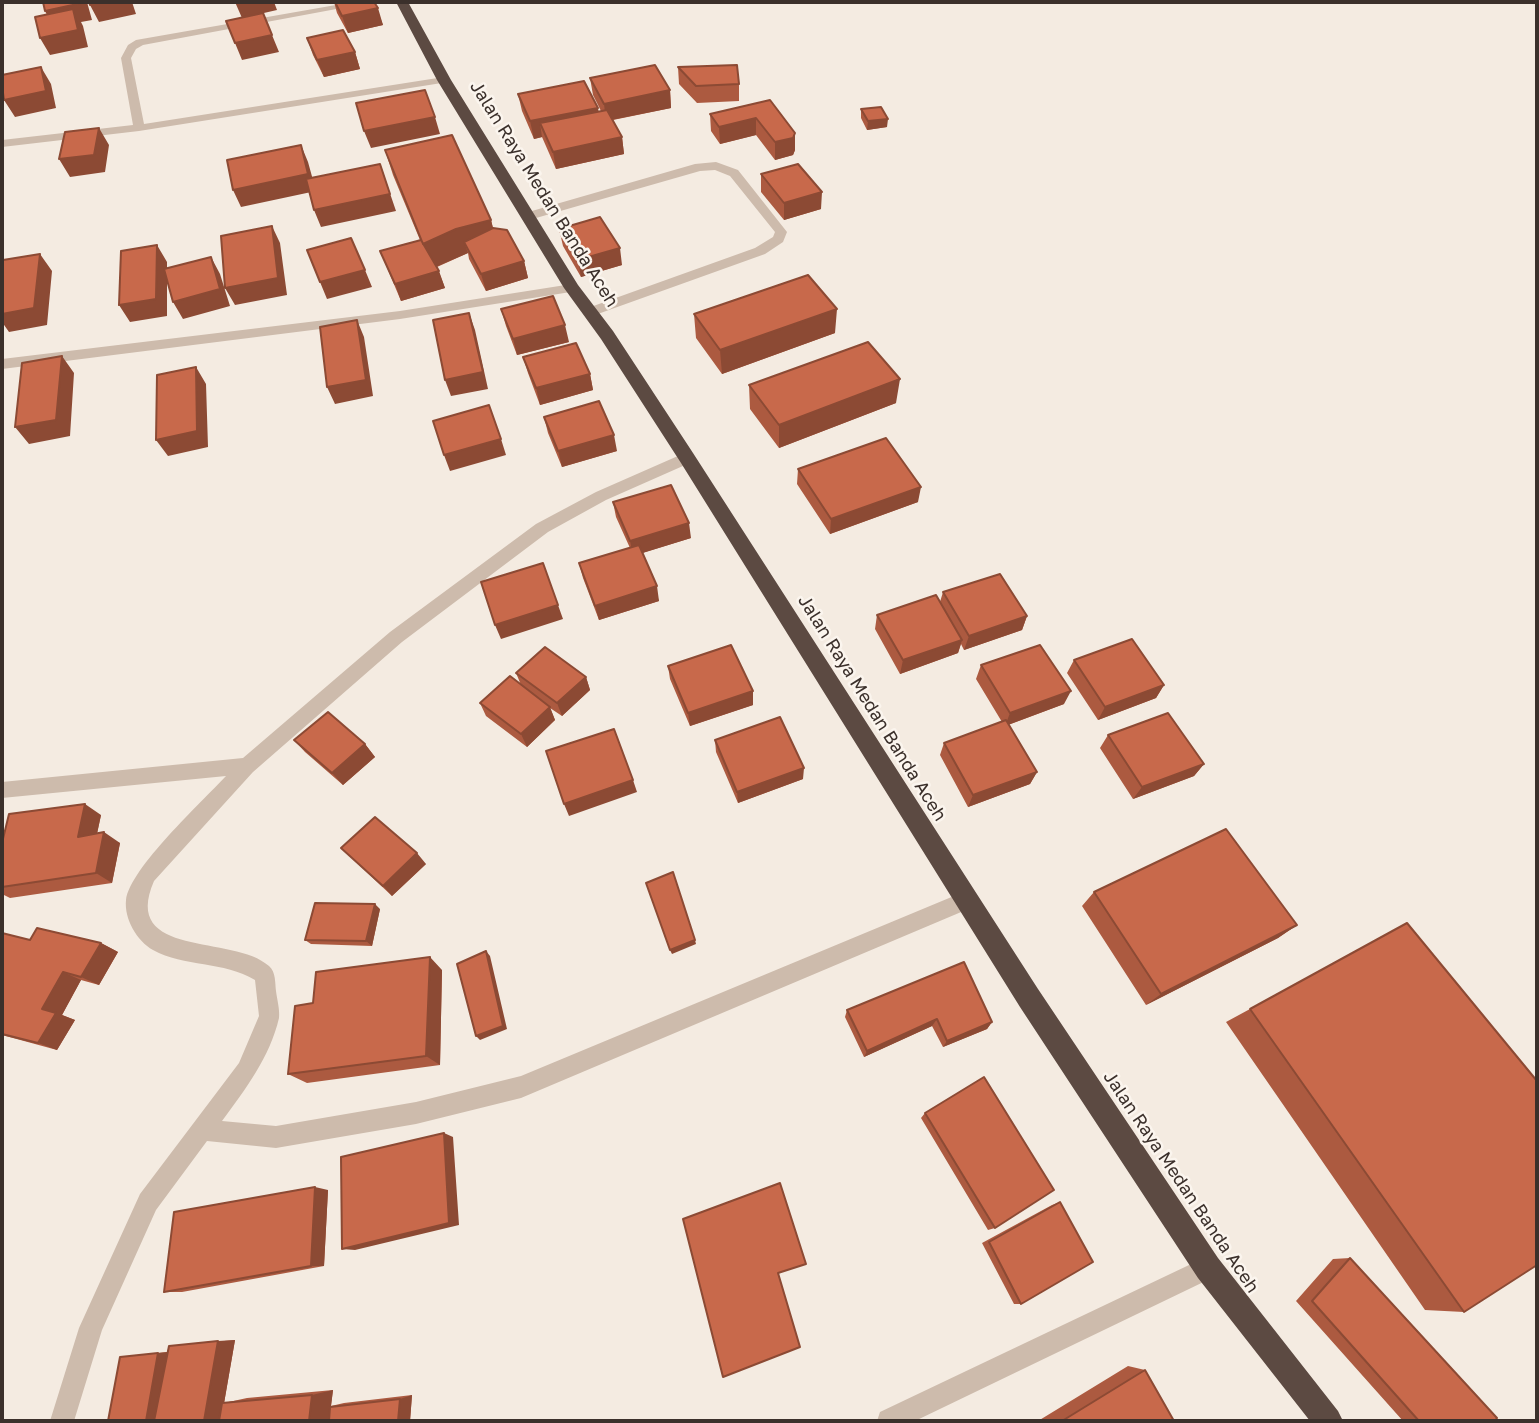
<!DOCTYPE html>
<style>
body{margin:0}
#map{position:relative;width:1539px;height:1423px;overflow:hidden;background:#f4ebe1;font-family:"Golos Text",sans-serif}
canvas{display:block}
.frame{position:absolute;inset:0;border:4px solid #3b302b;pointer-events:none}
</style>
<div id="map">
<canvas width="1539" height="1423"></canvas>
<div class="frame"></div>
</div>
<script>
const c = document.querySelector('canvas').getContext('2d');
c.lineJoin = 'round';
function fill(path, color) { c.fillStyle = color; c.fill(path, 'evenodd'); }
function strokePath(path, color, width, dash) { c.strokeStyle = color; c.lineWidth = width; c.lineCap = dash ? 'butt' : 'round'; c.setLineDash(dash || []); c.stroke(path); }
function label(font, color, halo, rows, align = 'center') {
  c.font = font + ' "Golos Text",sans-serif'; c.lineWidth = 5; c.setLineDash([]); c.textBaseline = 'middle'; c.strokeStyle = halo; c.fillStyle = color; for (const [text, x, y, turn = 0] of rows) {
    c.save(); c.translate(x, y); c.rotate((+turn || 0) * Math.PI / 180); c.textAlign = isNaN(turn) ? turn : align; if (halo) c.strokeText(text, 0, 0); c.fillText(text, 0, 0); c.restore();
  }
}
const street = new Path2D(`
 M353 2H374L143 45 136 49 131 58 144 124 444 77 450 80 448 82 139 131 2 147V140L133 125 121 58 128 45 136 40Z
 M716 162 738 170 787 232 783 242 765 254 595 315H585V309L755 248 773 237 775 232 730 176 715 170 700 171 529 220 523 216 525 213 695 164Z
 M572 284 577 285V291L400 319 2 369V359L400 311Z
 M687 452 692 454 694 458 692 462 606 500 548 532 402 642 253 772 154 881C120 959 234 934 269 966 276 972 275 983 276 991 277 999 280 1010 279 1018 270 1057 245 1090 222 1121L276 1126 416 1102 521 1076 966 891 973 893 976 900 973 907 521 1098 416 1124 276 1148 207 1141 156 1210 102 1330 74 1421H50L79 1328 140 1194 239 1063 259 1016 255 980C224 961 184 967 153 950 137 941 124 919 126 900 130 868 202 802 226 776L2 798V782L243 758 390 632 536 524 596 492Z
 M1208 1256 1216 1260 1220 1268 1216 1276 915 1421H877L880 1412Z`);
const highway = new Path2D(`
 M396 2H408L451 80 578 285 613 331 693 453 1038 989 1218 1258 1338 1411 1343 1421H1310L1198 1278 1020 1007 681 463 601 339 564 288 437 80Z`);
const wall = new Path2D(`
 M334 2H374L383 25 348 33 337 13Z
 M307 38 355 52 360 69 324 77 313 55Z
 M678 67 739 84V101L697 103 679 84Z
 M590 78 670 90 671 108 613 120 622 137 624 154 556 169 542 137 534 139 522 111 518 94 599 111H601L593 95Z
 M770 100 795 150 793 155 775 160 756 135 720 144 711 131 710 114Z
 M861 109 887 127 867 130 861 118Z
 M385 150 491 220 493 228 524 261 528 278 486 291 469 259 468 253 437 267 445 288 401 301 380 251 420 240 393 175Z
 M761 174 821 209 784 220 761 192Z
 M559 229 622 265 581 277 563 246Z
 M501 309 569 342 517 355 506 326Z
 M694 314 835 333 722 374 696 338Z
 M523 357 590 374 593 390 540 405 528 373Z
 M749 385 896 403 779 448 750 409Z
 M544 417 617 451 562 467 548 433Z
 M798 469 918 502 830 534 797 484Z
 M613 502 691 538 642 553 659 601 599 620 583 578 579 563 630 548 616 517Z
 M943 592 1027 616 1022 630 964 650 961 644 958 653 900 674 875 629 877 615 940 602Z
 M1074 660 1164 685 1156 698 1098 720 1067 673Z
 M981 665 1064 704 1008 725 1037 772 1030 784 968 807 940 755 944 743 1002 722 976 679Z
 M668 666 753 691V705L690 726 670 679Z
 M516 673 586 677 590 690 562 716 550 708 555 720 527 747 486 716 480 703 521 685Z
 M1108 735 1204 764 1194 776 1133 799 1100 748Z
 M294 740 365 744 375 757 343 785 305 752Z
 M715 740 803 779 738 803 716 752Z
 M101 815 97 834 120 843 112 883 10 898 2 894V843Z
 M341 848 426 864 392 896Z
 M1094 892 1297 925 1278 938 1146 1005 1082 906Z
 M380 909 372 946 311 944 305 940Z
 M2 933 30 940 101 943 118 952 99 985 81 980 62 1015 75 1020 57 1050 2 1035Z
 M442 970 440 1065 307 1083 288 1074 313 1003Z
 M1250 1009 1464 1312 1425 1310 1226 1022Z
 M847 1010 992 1022 987 1029 943 1047 932 1026 864 1057 845 1017Z
 M925 1113 995 1228 988 1230 921 1118Z
 M328 1190 324 1266 182 1292H164Z
 M1060 1202 1021 1304H1014L982 1243 1052 1205Z
 M1350 1258 1495 1421H1403L1296 1301 1333 1259Z
 M235 1340 224 1403 247 1398 333 1390 331 1406 344 1403 412 1395 410 1421H108L120 1357 167 1352 169 1346Z
 M1128 1366 1145 1370 1174 1421H1038Z`);
const shadedWall = new Path2D(`
 M82 2H87L92 20 81 22 83 26 88 47 50 55 40 38 54 28 45 11Z
 M105 2H132L136 14 99 22 90 5Z
 M235 2H274L277 10 242 18Z
 M378 8 383 25 348 33 342 16Z
 M272 35 279 52 242 60 235 43Z
 M355 52 360 69 324 77 317 60Z
 M41 67 51 84 56 108 15 117 4 100Z
 M670 90 671 108 606 121 604 104Z
 M598 108 601 125 540 123 542 137 534 139 530 121Z
 M435 117 440 134 371 148 364 131Z
 M756 118V135L720 144 719 127Z
 M888 119 887 127 867 130 868 121Z
 M99 128 109 145 105 172 70 177 59 159Z
 M795 133V150L793 155 775 160V142Z
 M622 137 624 154 556 169 553 152Z
 M301 145 308 162 316 191 241 207 233 190Z
 M380 164 396 211 321 227 314 210Z
 M822 192 821 209 784 220V203Z
 M491 220 497 245 464 242 468 253 431 269 423 244 456 229Z
 M272 226 280 243 287 295 235 305 225 288Z
 M157 245 167 262V316L130 322 119 305Z
 M620 248 622 265 581 277 578 260Z
 M40 254 52 271 47 325 9 332 2 322V314Z
 M211 257 220 274 230 306 183 319 173 302Z
 M524 261 528 278 486 291 481 274Z
 M365 270 372 287 327 299 320 282Z
 M439 271 445 288 401 301 395 284Z
 M837 309 835 333 722 374 720 350Z
 M469 313 475 330 488 389 451 396 445 380Z
 M357 320 364 337 373 396 335 404 327 387Z
 M565 325 569 342 517 355 513 339Z
 M62 356 74 373 70 436 29 444 15 427Z
 M196 367 206 384 208 447 168 456 156 440Z
 M590 374 593 390 540 405 536 388Z
 M900 379 896 403 779 448V425Z
 M614 435 617 451 562 467 558 451Z
 M501 439 506 455 450 471 444 455Z
 M921 487 918 502 830 534 831 519Z
 M689 523 691 538 633 556 630 541Z
 M657 586 659 601 599 620 595 606Z
 M558 605 563 619 501 639 495 625Z
 M1027 616 1022 630 964 650 969 636Z
 M962 640 958 653 900 674 903 660Z
 M586 677 590 690 562 716 557 703Z
 M1164 685 1156 698 1098 720 1105 707Z
 M753 691V705L690 726 688 713Z
 M1071 691 1064 704 1005 726 1010 713Z
 M550 707 555 720 527 747 521 734Z
 M365 744 375 757 343 785 332 773Z
 M1204 764 1194 776 1133 799 1142 787Z
 M804 768 803 779 738 803 737 792Z
 M1037 772 1030 784 968 807 973 795Z
 M633 780 637 792 569 816 564 804Z
 M85 804 101 815 94 847 78 837Z
 M104 832 120 843 112 883 96 873Z
 M417 853 426 864 392 896 383 886Z
 M375 904 380 909 372 946 366 941Z
 M1297 925 1278 938 1146 1005 1161 994Z
 M695 940 696 944 672 954 670 950Z
 M101 943 118 952 99 985 81 977Z
 M486 951 490 956 507 1029 480 1040 476 1036Z
 M430 957 442 970 440 1065 426 1056Z
 M63 972 81 980 62 1015 75 1020 57 1050 38 1043 42 1009Z
 M937 1019 932 1026 864 1057 867 1051Z
 M992 1022 987 1029 943 1047 947 1041Z
 M444 1133 453 1137 459 1225 355 1250 342 1249Z
 M315 1187 328 1190 324 1266H311Z
 M235 1340 221 1421H204L218 1341Z
 M168 1352 156 1421H146L158 1353Z
 M333 1390 329 1421H309L312 1395Z
 M412 1395 410 1421H398L400 1399Z`);
const building = new Path2D(`
 M43 2H82V3L45 11Z
 M89 2H105L90 5Z
 M335 2H374L378 8 342 16Z
 M73 9 78 30 40 38 35 17Z
 M263 13 272 35 235 43 226 21Z
 M343 30 355 52 317 60 307 38Z
 M655 65 670 90 604 104 590 78Z
 M737 65 739 84 696 86 678 67Z
 M41 67 46 91 4 100 2 86V75Z
 M584 81 598 108 530 121 518 94Z
 M425 90 435 117 364 131 356 103Z
 M770 100 795 133 793 138 775 142 756 118 719 127 710 114Z
 M881 107 888 119 868 121 861 109Z
 M607 110 622 137 553 152 540 123Z
 M99 128 94 155 59 159 65 132Z
 M452 135 491 220 456 229 423 244 385 150Z
 M301 145 308 174 233 190 227 160Z
 M380 164 390 194 314 210 306 179Z
 M798 164 822 192 784 203 761 174Z
 M600 217 620 248 578 260 559 229Z
 M272 226 278 278 225 288 221 236Z
 M493 228 507 230 524 261 481 274 464 242Z
 M351 238 365 270 320 282 307 250Z
 M421 240 439 271 395 284 380 251Z
 M157 245 156 299 119 305 121 251Z
 M40 254 34 308 2 314V272L3 260Z
 M211 257 220 289 173 302 164 269Z
 M808 275 837 309 720 350 694 314Z
 M553 296 565 325 513 339 501 309Z
 M469 313 483 372 445 380 433 320Z
 M357 320 366 380 327 387 320 327Z
 M868 342 900 379 779 425 749 385Z
 M576 343 590 374 536 388 523 357Z
 M62 356 56 420 15 427 22 363Z
 M196 367 197 431 156 440 157 375Z
 M599 401 614 435 558 451 544 417Z
 M489 405 501 439 444 455 433 421Z
 M886 438 921 487 831 519 798 469Z
 M671 485 689 523 630 541 613 502Z
 M639 545 657 586 595 606 579 563Z
 M543 563 558 605 495 625 481 582Z
 M1000 574 1027 616 969 636 943 592Z
 M936 595 962 640 903 660 877 615Z
 M1132 639 1164 685 1105 707 1074 660Z
 M731 645 753 691 688 713 668 666Z
 M1040 645 1071 691 1010 713 981 665Z
 M545 647 586 677 557 703 516 673Z
 M510 676 550 707 521 734 480 703Z
 M328 712 365 744 332 773 294 740Z
 M1168 713 1204 764 1142 787 1108 735Z
 M780 717 804 768 737 792 715 740Z
 M1006 720 1037 772 973 795 944 743Z
 M614 729 633 780 564 804 546 751Z
 M85 804 78 837 104 832 96 873 2 887V843L9 814Z
 M375 817 417 853 383 886 341 848Z
 M1226 829 1297 925 1161 994 1094 892Z
 M673 872 695 940 670 950 646 883Z
 M315 903 375 904 366 941 305 940Z
 M1407 923 1537 1081V1265L1464 1312 1250 1009Z
 M37 928 101 943 81 977 63 972 42 1009 56 1013 38 1043 2 1034V933L30 940Z
 M486 951 503 1026 476 1036 457 964Z
 M430 957 426 1056 288 1074 295 1006 313 1003 316 972Z
 M964 962 992 1022 947 1041 937 1019 867 1051 847 1010Z
 M984 1077 1054 1190 995 1228 925 1113Z
 M444 1133 449 1223 342 1249 341 1157Z
 M780 1183 806 1264 778 1273 800 1347 723 1377 683 1219Z
 M315 1187 311 1266 164 1292 174 1212Z
 M1060 1202 1093 1262 1021 1304 989 1242Z
 M1350 1258 1497 1418 1495 1421H1419L1312 1301Z
 M218 1341 204 1421H154L169 1346Z
 M158 1353 146 1421H108L120 1357Z
 M1145 1370 1174 1421H1062Z
 M312 1395 309 1421H219L222 1403Z
 M400 1399 398 1421H329L330 1407Z`);
const streetNames = [
 ["Jalan Raya Medan Banda Aceh",544,194,58],
 ["Jalan Raya Medan Banda Aceh",872,708,58],
 ["Jalan Raya Medan Banda Aceh",1181,1182,56]
];
fill(street, '#cdbbac');
fill(highway, '#5c4a42');
fill(wall, '#ac5a40');
fill(shadedWall, '#8c4a34');
fill(building, '#c8694b');
strokePath(building, '#8c4a34', 2);
label('18px', '#3b302b', '#fbf5ee', streetNames);
</script>
